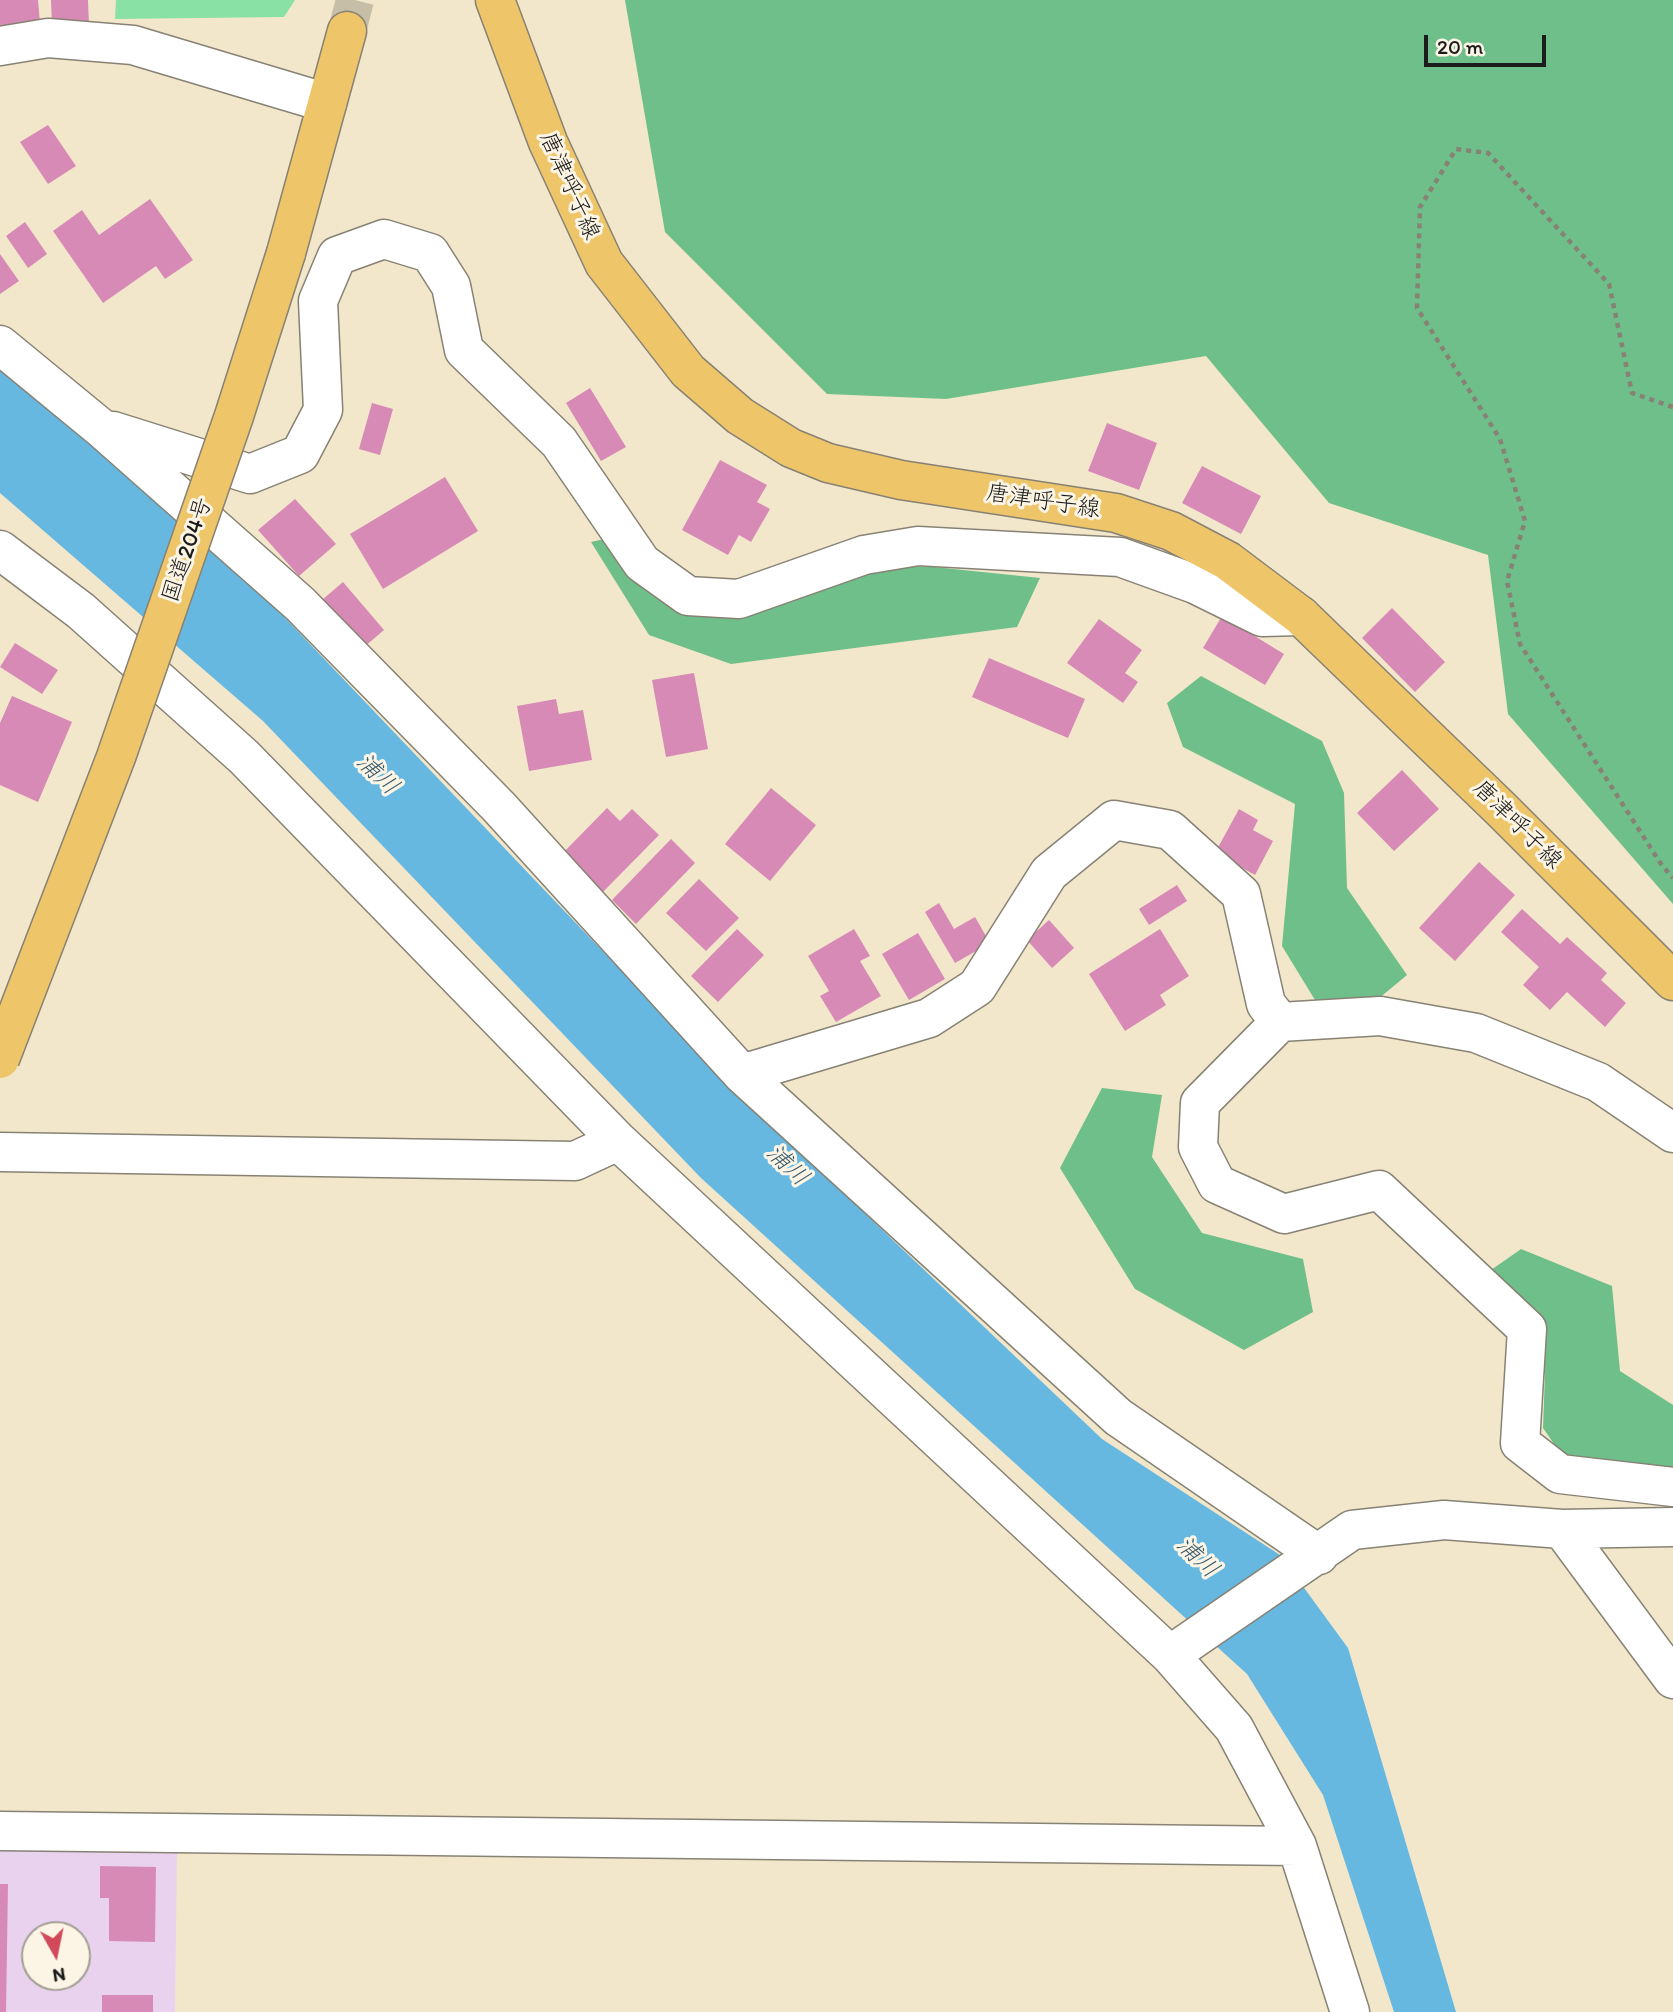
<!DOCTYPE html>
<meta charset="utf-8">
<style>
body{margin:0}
#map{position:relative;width:1673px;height:2012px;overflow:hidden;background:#f2e7cb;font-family:Itim,sans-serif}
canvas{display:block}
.north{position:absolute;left:21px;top:1921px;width:70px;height:70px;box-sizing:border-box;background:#fcf5e5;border:2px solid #a29e95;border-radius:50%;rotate:171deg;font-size:19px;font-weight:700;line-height:28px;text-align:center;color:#1c1c1c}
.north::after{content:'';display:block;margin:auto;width:24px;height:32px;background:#d1495b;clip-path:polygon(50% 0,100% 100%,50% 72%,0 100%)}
.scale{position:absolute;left:1424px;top:35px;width:122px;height:32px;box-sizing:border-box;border:4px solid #1c1c1c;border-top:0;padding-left:9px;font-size:21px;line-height:24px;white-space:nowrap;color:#1c1c1c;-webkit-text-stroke:5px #fcf5e5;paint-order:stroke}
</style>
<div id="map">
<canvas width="1673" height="2012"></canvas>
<div class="north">N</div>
<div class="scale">20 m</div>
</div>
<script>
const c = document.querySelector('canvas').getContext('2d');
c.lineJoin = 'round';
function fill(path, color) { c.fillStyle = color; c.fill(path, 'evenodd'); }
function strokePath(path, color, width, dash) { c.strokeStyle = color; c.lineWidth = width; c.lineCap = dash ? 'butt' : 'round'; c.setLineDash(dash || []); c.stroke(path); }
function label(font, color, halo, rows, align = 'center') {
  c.font = font + ' Itim,"Klee One",sans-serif'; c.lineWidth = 6; c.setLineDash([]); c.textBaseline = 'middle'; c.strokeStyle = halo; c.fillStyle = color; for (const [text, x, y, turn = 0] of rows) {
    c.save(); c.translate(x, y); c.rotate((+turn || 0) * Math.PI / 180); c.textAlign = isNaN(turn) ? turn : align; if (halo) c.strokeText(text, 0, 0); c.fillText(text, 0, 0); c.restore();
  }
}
const built = new Path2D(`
 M0 1846 177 1849 175 2012H0ZM35 1935H77V1977H35Z`);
const green = new Path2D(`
 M116 0H295L284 17 115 19Z`);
const forest = new Path2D(`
 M625 0H1673V904L1508 714 1488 555 1329 503 1206 356 946 399 827 394 665 232Z
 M631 533 703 583 925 566 1040 578 1017 627 731 664 649 635 591 542Z
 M1201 676 1322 741 1344 793 1347 888 1407 975 1366 1009 1315 1000 1282 946 1295 804 1183 747 1167 703Z
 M1102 1088 1162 1095 1152 1157 1202 1233 1303 1259 1313 1312 1244 1350 1135 1289 1060 1168Z
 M1521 1249 1612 1286 1620 1371 1673 1405V1477L1566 1461 1543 1428 1545 1374 1464 1289Z`);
const water = new Path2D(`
 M0 357 146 472 735 1090 1102 1439 1280 1555 1348 1648 1456 2012H1394L1323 1795 1247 1674 701 1178 263 721 0 493Z`);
const building = new Path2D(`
 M0 0H38L40 23 0 26Z
 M51 0H88L89 25 52 26Z
 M48 125 76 166 48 184 20 142Z
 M150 199 193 260 165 279 156 266 103 303 53 231 82 210 99 235Z
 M25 222 47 254 28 268 6 236Z
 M0 254 19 281 0 294Z
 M590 388 626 447 601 461 566 403Z
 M372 403 393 409 380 455 359 449Z
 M1107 423 1157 443 1139 490 1088 471Z
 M720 460 767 485 757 502 770 509 751 542 739 535 728 555 682 530Z
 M1202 466 1261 496 1241 534 1182 503Z
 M445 477 478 531 383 589 350 534Z
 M295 499 336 544 299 576 258 530Z
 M343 582 384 630 363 648 322 600Z
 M1392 608 1445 662 1415 692 1362 638Z
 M1222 616 1284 654 1265 685 1203 648Z
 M1099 619 1142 650 1125 673 1138 682 1123 703 1067 663Z
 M15 643 58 670 42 694 0 667Z
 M989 658 1085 699 1068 738 972 697Z
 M694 673 708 749 666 757 652 680Z
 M12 696 72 722 38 802 0 785V723Z
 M556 699 559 714 583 710 592 760 529 771 517 706Z
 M1402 770 1439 809 1394 851 1357 813Z
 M771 788 816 825 770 881 725 844Z
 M607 808 620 821 632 809 659 835 601 894 561 855Z
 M1239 809 1258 820 1253 830 1273 841 1255 875 1215 853Z
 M671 839 695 863 636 924 612 900Z
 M1479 862 1515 895 1455 961 1419 928Z
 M699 879 739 918 706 951 666 913Z
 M1177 885 1187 901 1149 925 1139 909Z
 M939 903 954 929 975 917 990 943 955 963 925 912Z
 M1522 909 1560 944 1567 937 1607 973 1601 980 1626 1003 1605 1027 1567 992 1550 1010 1523 985 1539 967 1501 932Z
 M1049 920 1074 948 1052 968 1027 940Z
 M737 929 764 955 718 1002 691 976Z
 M854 929 870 956 860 961 881 996 836 1022 820 996 829 991 808 956Z
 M1160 929 1189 976 1160 995 1166 1005 1125 1031 1089 974Z
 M918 933 945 979 909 1000 882 954Z
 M100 1866 156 1867 155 1942 109 1941V1898H100Z
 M0 1884H8L6 2012H0Z
 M102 1995H153V2012H102Z`);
const highwayTunnel = new Path2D(`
 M347 31 355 0`);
const path = new Path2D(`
 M1673 407 1632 393 1609 284 1488 153 1456 149 1420 207 1417 308 1500 439 1525 521 1507 581 1520 644 1661 864 1673 878`);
const minor = new Path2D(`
 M0 46 48 38 133 45 327 103
 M0 345 101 428 300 604 499 807 742 1074 1118 1417 1319 1555
 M113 431 250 474 300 454 323 410 318 301 337 256 384 239 430 253 451 286 464 350 559 442 642 563 688 596 739 599 864 555 918 546 1120 557 1195 584 1262 617 1301 616
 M0 550 81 611 244 757 618 1141 1170 1655 1234 1728 1297 1846 1350 2012
 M1280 1022 1200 1103 1198 1147 1217 1184 1284 1214 1379 1190 1527 1329 1520 1443 1560 1474 1673 1487
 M742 1074 929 1018 977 987 1049 873 1114 820 1170 830 1241 894 1266 1004 1280 1022 1380 1016 1476 1033 1598 1082 1673 1133
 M0 1152 575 1161 618 1141
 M1562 1529 1673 1679
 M1170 1655 1352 1530 1444 1520 1562 1529 1673 1527
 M0 1831 1297 1846`);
const major = new Path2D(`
 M495 0 548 142 604 263 688 371 740 416 791 448 828 463 901 480 1116 513 1171 531 1228 561 1301 616 1502 810 1673 981`);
const highway = new Path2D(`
 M286 253 347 31`);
const highwayBridge = new Path2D(`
 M0 1059 116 757 234 416 286 253`);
const streetNames = [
 ["唐津呼子線",569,186,66],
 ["唐津呼子線",1043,502,9],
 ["国道204号",188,550,-71],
 ["唐津呼子線",1517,825,45]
];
const waterNames = [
 ["浦川",377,775,44],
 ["浦川",787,1166,44],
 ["浦川",1197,1558,44]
];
fill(built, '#e9d2ee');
fill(green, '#89e1a5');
fill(forest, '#6ebf8a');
fill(water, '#66b8e1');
fill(building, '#d78ab5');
strokePath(highwayTunnel, '#c7bea8', 38, [38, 19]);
strokePath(minor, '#878274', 41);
strokePath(major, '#878274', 41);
strokePath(highway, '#878274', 41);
strokePath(path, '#878274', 4.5, [5, 5]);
strokePath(minor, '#fff', 38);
strokePath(major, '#eec569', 38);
strokePath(highway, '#eec569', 38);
strokePath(highwayBridge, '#878274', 41, []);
strokePath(highwayBridge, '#eec569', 38);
label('23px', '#1c1c1c', '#fcf5e5', streetNames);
label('italic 24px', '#3a5a6b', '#fcf5e5', waterNames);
</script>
